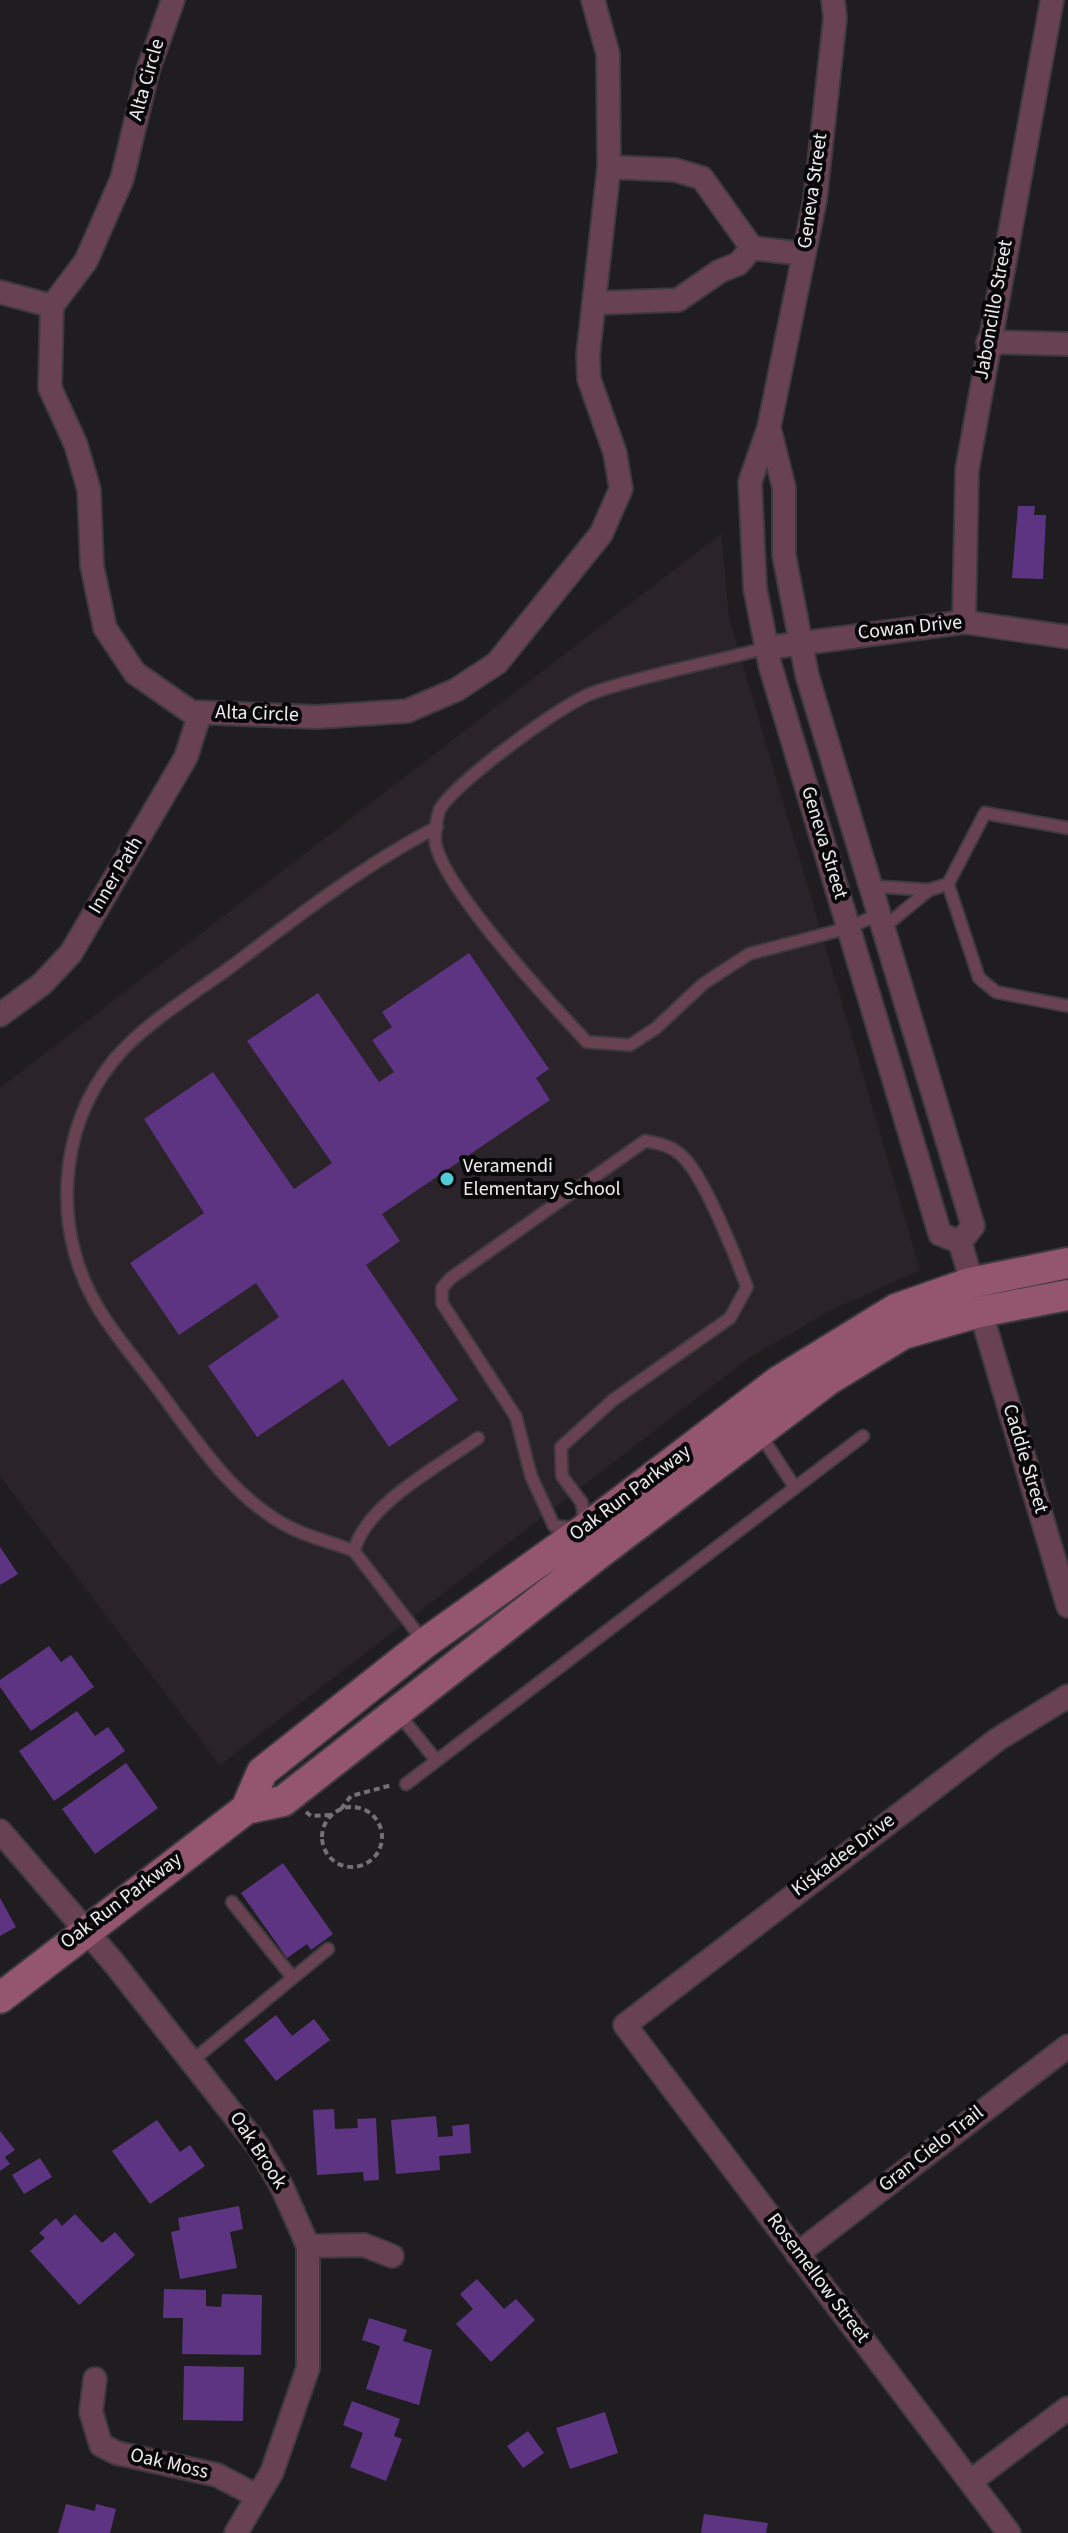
<!DOCTYPE html>
<style>
body{margin:0}
canvas{display:block;background:#201d20}
</style>
<canvas width="1068" height="2533"></canvas>
<script>
const c = document.querySelector('canvas').getContext('2d');
c.lineJoin = 'round';
function fill(path, color) { c.fillStyle = color; c.fill(path, 'evenodd'); }
function strokePath(path, color, width, dash) { c.strokeStyle = color; c.lineWidth = width; c.lineCap = dash ? 'butt' : 'round'; c.setLineDash(dash || []); c.stroke(path); }
function label(font, color, halo, rows, align = 'center') {
  c.font = font + ' "Source Sans 3",sans-serif'; c.lineWidth = 8; c.setLineDash([]); c.textBaseline = 'middle'; c.strokeStyle = halo; c.fillStyle = color; for (const [text, x, y, turn = 0] of rows) {
    c.save(); c.translate(x, y); c.rotate((+turn || 0) * Math.PI / 180); c.textAlign = isNaN(turn) ? turn : align; if (halo) c.strokeText(text, 0, 0); c.fillText(text, 0, 0); c.restore();
  }
}
const built = new Path2D(`
 M721 534 729 618 920 1270 829 1311 749 1358 220 1765 0 1476V1088Z`);
const building = new Path2D(`
 M1018 506H1035L1034 515H1046L1043 579 1012 578Z
 M469 953 549 1069 536 1078 550 1100 382 1214 400 1241 366 1265 458 1400 389 1447 343 1379 257 1437 208 1366 279 1317 256 1283 179 1335 130 1263 204 1213 144 1119 213 1072 294 1189 332 1163 247 1041 318 993 379 1082 394 1072 372 1040 392 1027 382 1012Z
 M0 1547 18 1574 0 1585Z
 M49 1646 61 1662 71 1655 94 1687 31 1731 0 1687V1680Z
 M77 1711 95 1736 108 1727 125 1751 54 1801 19 1751Z
 M126 1763 158 1808 95 1854 62 1809Z
 M283 1863 333 1934 311 1950 307 1944 287 1958 241 1893Z
 M0 1898 16 1927 0 1936Z
 M276 2015 292 2036 314 2019 330 2040 276 2081 244 2040Z
 M334 2109 335 2129 358 2128 357 2119 376 2118 379 2180 364 2181 363 2172 317 2175 313 2110Z
 M436 2116 438 2137 453 2136 452 2126 469 2124 471 2153 439 2156 440 2170 396 2174 391 2120Z
 M157 2120 180 2152 190 2145 205 2166 150 2204 112 2151Z
 M0 2131 15 2150 5 2157 10 2164 0 2171Z
 M40 2158 52 2177 24 2194 12 2175Z
 M239 2206 243 2229 230 2232 237 2268 180 2279 171 2232 180 2230 178 2218Z
 M75 2214 102 2243 115 2232 135 2255 79 2305 30 2251 45 2238 39 2233 56 2218 62 2226Z
 M477 2279 504 2309 516 2299 535 2320 491 2362 456 2324 473 2309 460 2294Z
 M164 2289 206 2290V2306L221 2307 222 2294 262 2295 261 2355 182 2354 183 2318H163Z
 M369 2318 407 2330 403 2341 432 2350 419 2405 366 2389 380 2346 362 2340Z
 M184 2366 244 2367 243 2421 183 2420Z
 M352 2401 400 2419 394 2436 402 2439 386 2481 350 2467 363 2433 343 2425Z
 M605 2412 618 2453 570 2469 556 2428Z
 M528 2431 544 2453 523 2468 507 2446Z
 M66 2504 95 2511 96 2504 116 2509 110 2533H58Z
 M704 2514 768 2523 766 2533H701Z`);
const path = new Path2D(`
 M322 1837a30 30 0 1 1 60 0a30 30 0 1 1-60 0Z
 M341 1809 351 1796 392 1785
 M306 1812 311 1816 331 1815`);
const lane = new Path2D(`
 M766 648C709 663 650 674 595 692 564 702 456 782 440 809 437 816 435 832 435 839 437 882 555 1008 587 1042L630 1045 656 1028 703 984 749 954 848 928 879 914
 M1068 828 985 813 948 884 979 978 996 992 1068 1006
 M871 886 929 890
 M883 928 929 890 948 884
 M645 1141C661 1144 673 1146 684 1158 705 1179 736 1257 747 1287L730 1318 613 1400 561 1447 562 1476 582 1503 585 1529 554 1526 531 1476 516 1417 442 1303V1288L451 1278Z
 M760 1434 794 1486
 M354 1551C334 1543 311 1538 291 1528 230 1498 191 1432 151 1380 133 1356 112 1332 97 1306 53 1230 57 1131 113 1061 145 1022 196 993 236 963 300 914 366 864 437 827
 M425 1643 354 1551C366 1504 439 1466 478 1438
 M398 1713 436 1760
 M406 1784 863 1436
 M232 1902 293 1978
 M193 2060 328 1949`);
const street = new Path2D(`
 M173 0 148 70 122 179 86 261 52 306 50 388 76 445 89 490 92 566 105 628 135 673 191 712 317 717 407 711 456 690 497 663 601 534 621 489 615 453 589 379 588 355 609 167 608 54 593 0
 M833 0 835 18 815 200 769 427 750 482 755 588 770 665 940 1234 960 1242
 M609 167 675 170 702 178 752 248 804 254
 M0 292 52 306
 M595 303 678 300 720 271 738 264 752 248
 M988 342 1068 344
 M769 427 784 488V555L807 675 973 1226 960 1242
 M964 622 967 470 1052 0
 M766 648 964 622 1068 637
 M0 1015 42 984 71 953 186 757 200 713
 M960 1242 1068 1606
 M0 1831 114 1963 258 2146 282 2187 308 2246V2368L272 2472 236 2533
 M308 2246 364 2245 392 2256
 M797 2254 1068 2046
 M95 2379 91 2412 101 2445 117 2453 217 2475 255 2495
 M971 2481 1068 2408
 M1009 2533 625 2025 998 1739 1068 1696`);
const secondary = new Path2D(`
 M246 1809 262 1772 425 1643 585 1529 779 1381 896 1309 970 1283 1068 1263
 M0 1998 246 1809 283 1801 601 1552 828 1380 903 1334 979 1312 1068 1295`);
const markers = [
 [447,1179,8,"#52cbd7"]
];
const streetNames = [
 ["Alta Circle",148,80,-74],
 ["Geneva Street",814,191,-82],
 ["Jaboncillo Street",995,310,-80],
 ["Cowan Drive",910,629,-6],
 ["Alta Circle",257,715,2],
 ["Geneva Street",823,843,73],
 ["Inner Path",117,876,-59],
 ["Caddie Street",1024,1459,73],
 ["Oak Run Parkway",631,1494,-37],
 ["Kiskadee Drive",844,1856,-37],
 ["Oak Run Parkway",122,1902,-37],
 ["Gran Cielo Trail",932,2150,-38],
 ["Oak Brook",257,2151,57],
 ["Rosemellow Street",817,2279,53],
 ["Oak Moss",169,2465,13]
];
const poiNames = [
 ["Veramendi",463,1168],
 ["Elementary School",463,1191]
];
fill(built, '#2b232a');
fill(building, '#5c3481');
strokePath(lane, '#3d3a3d', 15);
strokePath(street, '#3d3a3d', 26);
strokePath(secondary, '#3d3a3d', 34);
strokePath(path, '#747173', 4, [6, 4]);
strokePath(lane, '#694251', 11);
strokePath(street, '#694251', 22);
strokePath(secondary, '#93566d', 30);
for (const [x, y, r, color] of markers) { const dot = new Path2D(); dot.arc(x, y, r, 0, 2 * Math.PI); c.fillStyle = color; c.fill(dot); strokePath(dot, '#090809', 3); }
label('20px', '#eeebed', '#090809', streetNames);
label('20px', '#eeebed', '#090809', poiNames, 'left');
</script>
